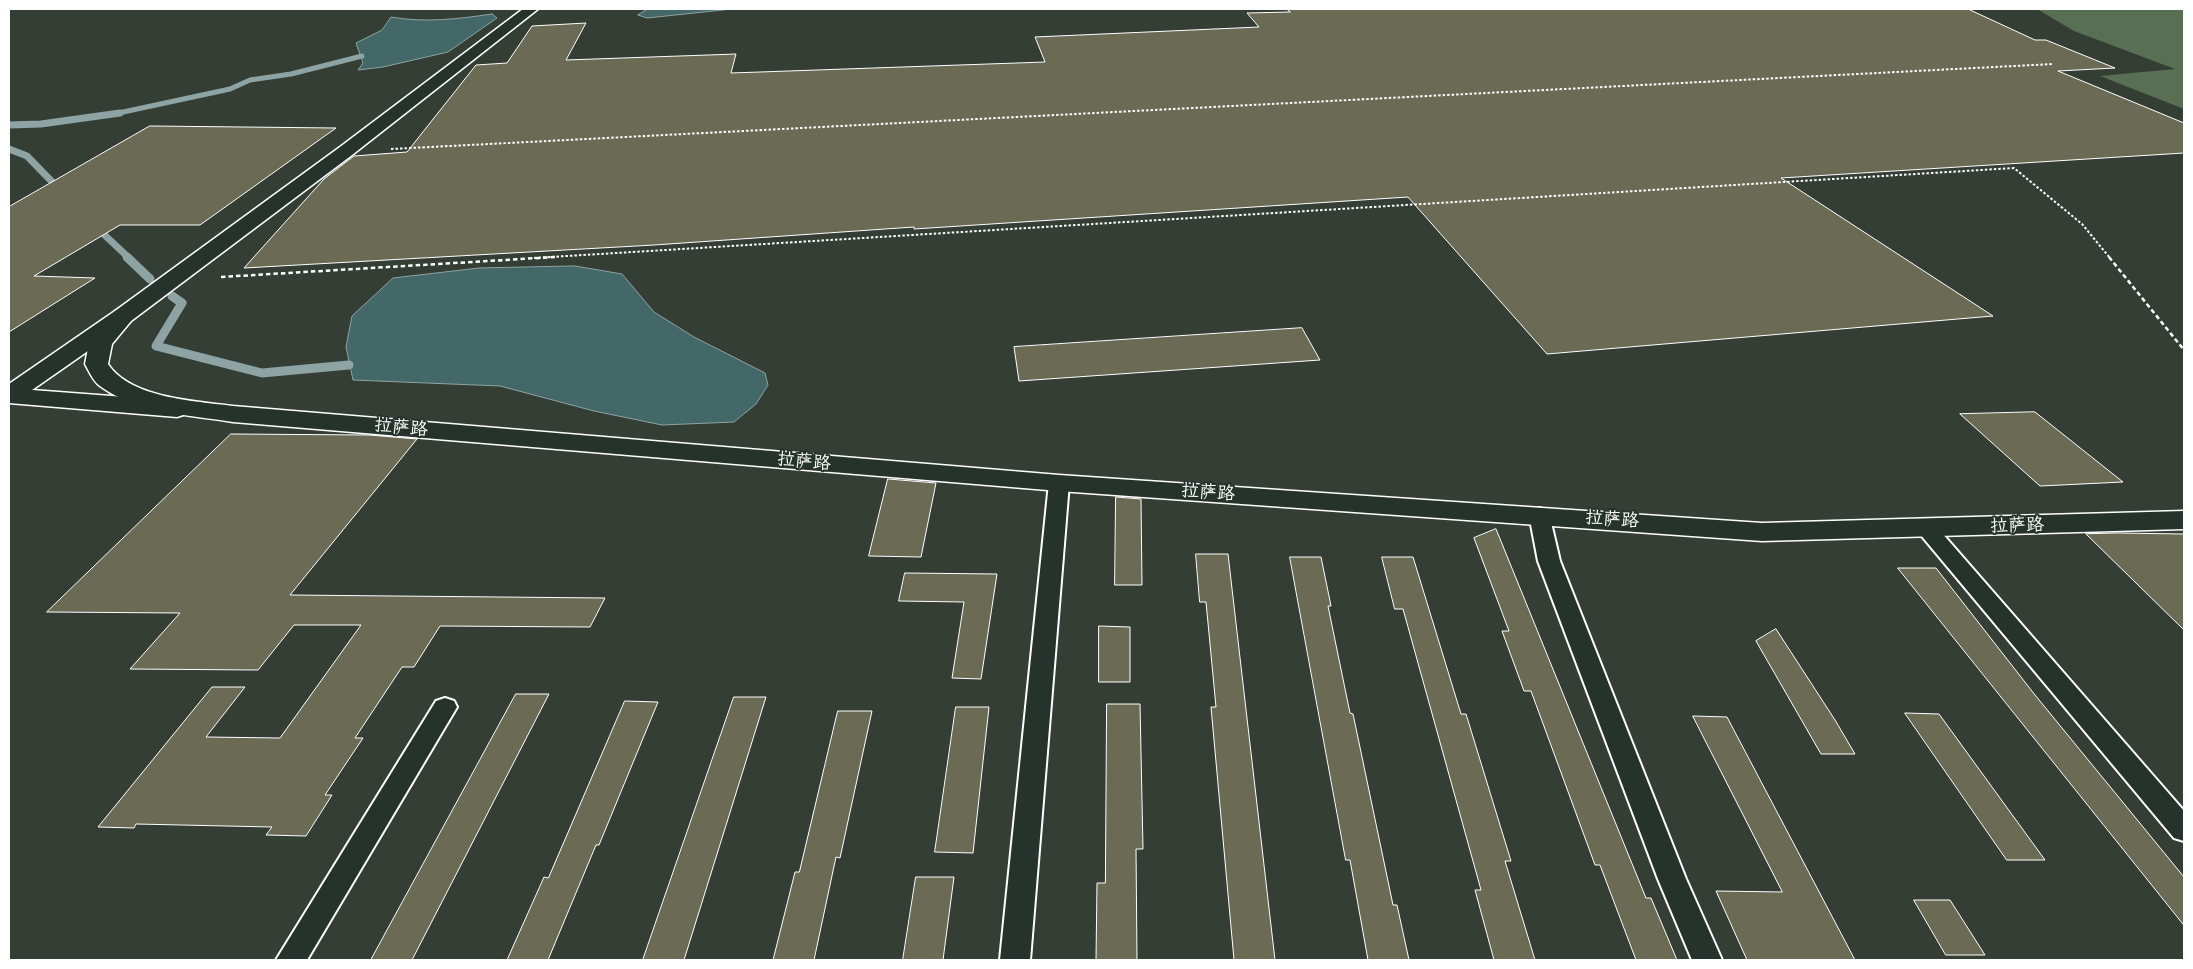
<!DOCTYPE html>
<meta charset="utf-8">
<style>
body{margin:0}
#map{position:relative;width:2193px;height:969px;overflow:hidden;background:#343e35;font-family:Caveat,sans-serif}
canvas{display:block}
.frame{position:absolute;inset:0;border:10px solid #fff;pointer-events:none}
</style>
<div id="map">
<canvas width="2193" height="969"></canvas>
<div class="frame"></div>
</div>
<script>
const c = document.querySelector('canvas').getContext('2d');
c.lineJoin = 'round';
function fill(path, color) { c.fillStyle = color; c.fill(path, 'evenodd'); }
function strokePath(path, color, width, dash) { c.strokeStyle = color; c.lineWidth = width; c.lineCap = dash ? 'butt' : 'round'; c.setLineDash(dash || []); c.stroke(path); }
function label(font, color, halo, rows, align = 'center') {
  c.font = font + ' Caveat,"LXGW WenKai TC",sans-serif'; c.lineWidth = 4; c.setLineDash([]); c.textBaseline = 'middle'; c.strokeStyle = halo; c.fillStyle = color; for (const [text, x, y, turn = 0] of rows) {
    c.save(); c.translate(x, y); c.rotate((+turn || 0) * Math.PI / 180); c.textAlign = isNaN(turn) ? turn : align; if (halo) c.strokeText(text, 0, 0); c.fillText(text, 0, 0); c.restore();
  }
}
const green = new Path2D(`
 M2037 9H2184V109L2100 76 2175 69 2074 31Z`);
const water = new Path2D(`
 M648 9H732L647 18 638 15Z
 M492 14 497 18 448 52 383 67 358 70 363 63 356 43 382 30 391 17C425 23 458 19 492 14Z
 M575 266 622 274 654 312 694 337 765 373 768 385 756 404 734 422 662 425 594 411 500 386 353 380 346 347 352 316 393 278 479 268Z`);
const streamFar2 = new Path2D(`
 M114 114 230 89 250 80 291 74 362 56`);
const streamFar1 = new Path2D(`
 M9 125 41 124 120 113
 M9 149 27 156 60 190
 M95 226 129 258`);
const stream = new Path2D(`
 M127 257 150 279
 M172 296 182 303 156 346 262 373 349 365`);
const building = new Path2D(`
 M1287 9H1968L2035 40H2046L2115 68 2058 71 2184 123V153L1781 178 1993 316 1547 354 1408 197 914 229V227L654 245 244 268 324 179 354 156 407 152 476 65 507 63 532 26 586 23 566 60 736 54 731 73 1045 62 1035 37 1259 27 1247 13 1290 12Z
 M150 126 336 128 200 225H120L34 276 95 278 9 332V207Z
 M1302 328 1320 360 1019 381 1014 347Z
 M2035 412 2123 482 2040 486 1960 414Z
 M231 434 369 435 417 439 290 595 605 598 590 627 440 626 414 667H402L355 738H363L325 795H332L306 836 266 835 272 827 136 824 134 828 98 827 212 687H245L206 737 280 738 361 625H294L258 670 130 669 180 613 47 612Z
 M888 479 936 483 921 557 869 556Z
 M1116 497 1141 499 1142 585H1115Z
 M1496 529 1646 898H1651L1677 960H1636L1600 865H1595L1531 691H1524L1502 631H1509L1474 538Z
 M2117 533 2184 534V630L2086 534Z
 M1196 554H1228L1275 960H1234L1211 707H1216L1206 602H1200Z
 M1290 557H1321L1331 606H1328L1350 713 1353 714 1393 905H1397L1409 960H1368L1350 860H1346Z
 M1382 557H1413L1461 714H1466L1511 861H1505L1535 960H1494L1475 890H1481L1403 609H1395Z
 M1898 568H1936L2035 695 2184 877V925Z
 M905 573 997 574 981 679 952 678 964 602 899 601Z
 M1099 626 1130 627V682H1099Z
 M1776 629 1835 720 1855 754H1821L1756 641Z
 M516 694H549L412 960H371Z
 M734 697H766L684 960H643Z
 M625 701 658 702 599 845H596L548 960H507L544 877 548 878Z
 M1107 704H1140L1143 849H1136L1137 960H1096L1097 883H1105Z
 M956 707H989L973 853 935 852Z
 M838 711H872L840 858 836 857 814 960H773L795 872H799Z
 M1905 713 1939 714 2045 860H2007Z
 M1693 716 1727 717 1855 960H1747L1716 891 1782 892Z
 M916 877H954L943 960H903Z
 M1914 900H1950L1985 955H1946Z`);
const pathFar1 = new Path2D(`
 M391 149 2053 64
 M534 258 2014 168 2082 224 2110 258`);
const path = new Path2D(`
 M2109 257 2184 350
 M221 277 555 257`);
const service = new Path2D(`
 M1059 477 1066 479 1069 483 1030 960H1000L1049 483 1052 479Z
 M1539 508 1546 510 1549 514 1560 561 1686 879 1722 960H1692L1658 879 1538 561 1529 514 1532 510Z
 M1927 523 1934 524 2184 811V841L2174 838 1920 534 1917 529 1920 524Z
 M445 698 454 701 457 707 307 960H276L436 701Z`);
const minor = new Path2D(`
 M123 309 131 311 134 316 131 321 32 390 177 401 186 404 190 409 186 414 177 417 9 403V384L115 311Z`);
const tertiary = new Path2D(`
 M523 9H538L352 155 131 321 112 344 108 364C130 398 195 401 233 406L1059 475 1762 523 2184 511V529L1762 541 1059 491 233 422C190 415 136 413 100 386 93 381 89 371 85 364L89 343 115 311 340 147Z`);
const streetNames = [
 ["拉萨路",401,428,5],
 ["拉萨路",804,462,5],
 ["拉萨路",1208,493,4],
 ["拉萨路",1612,520,4],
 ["拉萨路",2017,526,-2]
];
fill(green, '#586f54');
fill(water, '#436867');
strokePath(water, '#8ea4a4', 1);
strokePath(streamFar2, '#8ea4a4', 5);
strokePath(streamFar1, '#8ea4a4', 7);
strokePath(stream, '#8ea4a4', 9);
fill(building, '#6b6a55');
strokePath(building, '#fff', 1);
strokePath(service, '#fff', 4);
strokePath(minor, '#fff', 3);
strokePath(tertiary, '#fff', 3);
strokePath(pathFar1, '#fff', 2, [2.5, 2]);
strokePath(path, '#fff', 2.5, [4.5, 3]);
fill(service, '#26332d');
fill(minor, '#26332d');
fill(tertiary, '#26332d');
label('18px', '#fff', '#26332d', streetNames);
</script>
